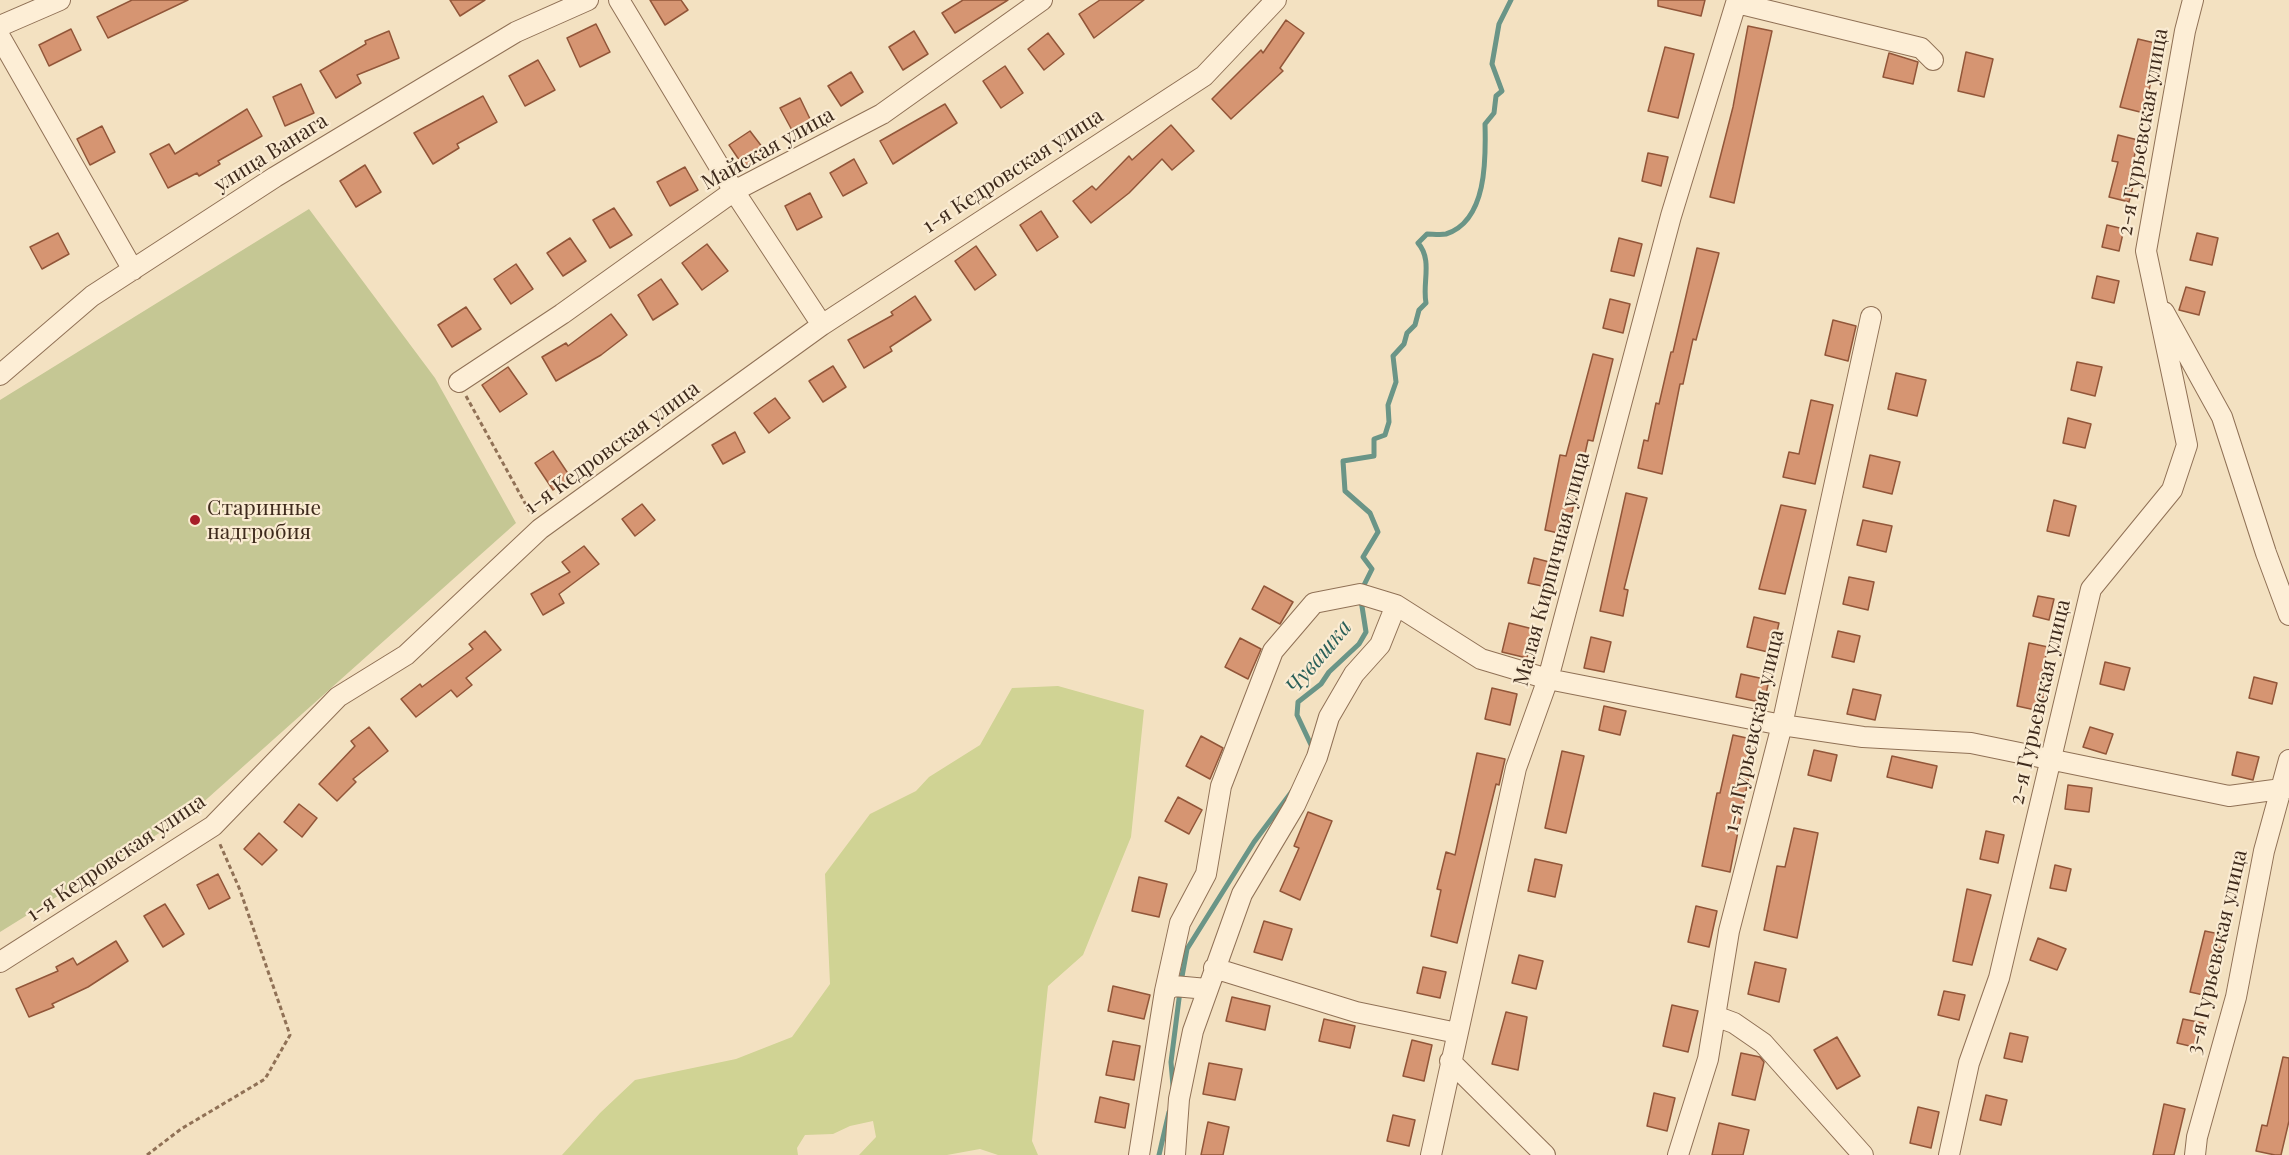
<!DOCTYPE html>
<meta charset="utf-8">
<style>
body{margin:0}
canvas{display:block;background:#f3e1c1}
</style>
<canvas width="2289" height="1155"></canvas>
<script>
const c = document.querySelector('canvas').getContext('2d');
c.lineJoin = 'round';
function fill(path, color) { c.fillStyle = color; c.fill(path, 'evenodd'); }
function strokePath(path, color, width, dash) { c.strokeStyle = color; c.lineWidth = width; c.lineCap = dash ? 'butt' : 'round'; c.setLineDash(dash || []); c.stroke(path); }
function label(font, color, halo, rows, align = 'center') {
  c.font = font + ' "Playfair Display",serif'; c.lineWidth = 4.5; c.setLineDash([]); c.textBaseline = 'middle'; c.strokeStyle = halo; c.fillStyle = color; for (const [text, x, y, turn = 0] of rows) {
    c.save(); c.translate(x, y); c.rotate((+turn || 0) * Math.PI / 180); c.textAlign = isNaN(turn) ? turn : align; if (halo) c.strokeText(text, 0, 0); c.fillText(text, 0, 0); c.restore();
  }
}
const green = new Path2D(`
 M1058 686 1144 710 1131 837 1083 955 1048 986 1032 1141 1038 1155H998L980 1149 947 1155H859L876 1137 873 1121 850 1126 833 1134 805 1135 797 1148 798 1155H562L600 1113 635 1080 736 1059 792 1037 830 984 825 874 870 814 916 791 929 777 980 745 1012 688Z`);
const cemetery = new Path2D(`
 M309 209 435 378 516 523 190 814 0 932V400Z`);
const stream = new Path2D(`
 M1361 591 1372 569 1363 557 1378 532 1370 513 1345 491 1343 461 1374 456V439L1385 435 1389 422 1388 405 1396 382 1393 356 1404 344 1407 333 1415 325 1419 310 1426 303C1422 283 1433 260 1418 243L1427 234C1432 234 1441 235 1446 234 1487 221 1486 159 1485 124L1494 113 1496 96 1502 91 1492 64 1499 24 1511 0
 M1313 749 1297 715 1298 702 1321 684 1329 672 1359 644 1366 632 1361 600
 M1181 982 1187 949 1254 842 1293 790
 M1173 1086 1171 1062 1180 991
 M1159 1155 1169 1112`);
const building = new Path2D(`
 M132 0H188L108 38 97 17Z
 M450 0H485L460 16Z
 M650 0H681L688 10 665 25Z
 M963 0H1008L955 33 942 13Z
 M1100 0H1144L1094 38 1079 14Z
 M1658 0H1705L1701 16 1658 6Z
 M1286 20 1304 33 1280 68 1283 71 1231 119 1212 99 1261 50 1263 53Z
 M596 24 610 52 580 67 567 38Z
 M1748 26 1772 31 1734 203 1710 197 1733 107Z
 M71 29 81 50 49 66 39 45Z
 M389 31 399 58 357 75 361 83 336 98 320 71 366 44 365 41Z
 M914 31 928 54 903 70 889 47Z
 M1048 33 1064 54 1044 70 1028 49Z
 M2138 39 2159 44 2144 113 2120 107Z
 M1665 47 1694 54 1678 118 1648 111Z
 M1966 52 1993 59 1984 97 1958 91Z
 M1889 53 1918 62 1913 84 1883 77Z
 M538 60 555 90 525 106 509 76Z
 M1005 66 1023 93 1001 108 983 81Z
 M851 72 863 92 841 106 828 86Z
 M301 84 314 113 285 126 273 97Z
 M483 96 497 122 457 144 459 148 433 164 414 133Z
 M800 98 812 123 793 132 780 108Z
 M945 104 957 123 893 164 880 141Z
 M247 109 262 136 218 161 220 164 199 176 197 173 168 188 150 154 169 144 175 154Z
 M1171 125 1194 151 1172 170 1162 159 1129 193 1091 223 1073 201 1092 186 1096 190 1129 156 1132 160Z
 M102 126 115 152 90 165 77 139Z
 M750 131 766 152 744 167 729 145Z
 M2118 135 2138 140 2130 176 2135 178 2129 202 2109 197 2118 162 2112 161Z
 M1648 153 1668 157 1661 186 1642 181Z
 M854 159 867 183 843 196 830 173Z
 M365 165 381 192 356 207 340 181Z
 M685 167 698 190 670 206 657 182Z
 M810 193 822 217 797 230 785 206Z
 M614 208 632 235 610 248 593 220Z
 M1041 211 1058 237 1037 251 1020 225Z
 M2107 225 2124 229 2119 251 2102 247Z
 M58 233 69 254 42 269 30 247Z
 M2197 233 2218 238 2212 265 2190 260Z
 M570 238 586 261 563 276 547 253Z
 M1619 238 1642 244 1634 276 1611 271Z
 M707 244 728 271 702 290 682 263Z
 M976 246 996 275 975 290 955 261Z
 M1697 248 1719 253 1696 340 1693 339 1683 384H1680L1662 474 1638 468 1644 440 1648 441 1656 403 1659 404 1671 352H1673Z
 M516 264 533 289 511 304 494 279Z
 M2097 276 2119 281 2114 303 2092 298Z
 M661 279 678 304 653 320 638 295Z
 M2186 287 2205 292 2199 315 2179 310Z
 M915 296 931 320 890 347 892 351 864 368 848 340 893 315 891 312Z
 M1610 299 1630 304 1623 333 1603 328Z
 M466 307 481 329 452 347 438 325Z
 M611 314 627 335 601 355 556 381 542 357 566 343 568 346Z
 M1833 320 1856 326 1848 361 1825 355Z
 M1593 354 1613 359 1593 441 1588 440 1567 535 1545 530 1560 455 1566 456Z
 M2077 362 2102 367 2095 396 2071 390Z
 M833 366 846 387 823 402 809 381Z
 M508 367 527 394 500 412 482 385Z
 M1896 373 1926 380 1917 416 1888 409Z
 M775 398 790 418 769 433 754 413Z
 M1811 400 1833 405 1815 484 1783 477 1789 452 1799 454Z
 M2068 418 2091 424 2085 448 2063 443Z
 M735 432 745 452 723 464 712 445Z
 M553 451 571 478 553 490 535 463Z
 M1870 455 1900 462 1892 494 1863 487Z
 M1626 493 1647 498 1624 589 1628 590 1623 616 1600 611Z
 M2054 500 2076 506 2069 536 2047 531Z
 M642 504 655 520 635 536 622 519Z
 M1781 505 1806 510 1785 594 1759 589Z
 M1863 520 1892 526 1886 552 1857 545Z
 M584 546 599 564 559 594 564 603 543 615 531 594 570 572 562 562Z
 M1534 558 1557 564 1551 588 1528 583Z
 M1849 577 1874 582 1868 610 1843 604Z
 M1264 586 1293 602 1280 624 1252 609Z
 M2038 596 2054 599 2049 620 2033 616Z
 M1754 617 1779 623 1772 653 1747 647Z
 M1509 623 1533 629 1527 658 1502 652Z
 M485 631 501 650 466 678 472 685 457 697 451 690 416 717 401 699 420 684 422 687 473 649 469 644Z
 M1838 631 1860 636 1854 662 1832 657Z
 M1591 637 1611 642 1604 672 1584 668Z
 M1240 638 1261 649 1248 679 1225 667Z
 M2029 643 2048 647 2039 686 2045 688 2040 711 2017 706Z
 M2105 662 2130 668 2124 690 2100 684Z
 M1741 674 1769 680 1764 703 1736 697Z
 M2254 677 2277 683 2272 704 2249 698Z
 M1492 688 1517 694 1510 725 1485 719Z
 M1853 689 1881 695 1875 720 1847 714Z
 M1604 706 1626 711 1620 735 1599 730Z
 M369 727 388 751 353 779 356 782 337 801 319 784 355 746 351 741Z
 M2090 727 2113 734 2106 754 2083 747Z
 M1733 735 1756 740 1730 872 1702 866 1717 793H1720Z
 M1201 736 1223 748 1210 779 1186 766Z
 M1814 750 1837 755 1831 781 1808 775Z
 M1562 751 1584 756 1566 833 1545 828Z
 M2237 752 2259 757 2253 780 2232 775Z
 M1477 753 1505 759 1499 785 1496 784 1457 943 1431 936 1441 890 1437 889 1446 852 1455 855Z
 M1892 756 1937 766 1932 788 1887 777Z
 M2068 785 2092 788 2089 812 2065 809Z
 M1178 797 1202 810 1189 834 1165 821Z
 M299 804 317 818 302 837 284 822Z
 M1308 812 1332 821 1300 900 1280 891 1299 848 1294 846Z
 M1794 828 1818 833 1797 938 1764 930 1777 866 1785 867Z
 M1986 831 2004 835 1998 863 1980 859Z
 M259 833 277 850 262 865 244 849Z
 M1535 859 1562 865 1555 897 1528 891Z
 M2055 865 2071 869 2066 891 2050 888Z
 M218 874 230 898 209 909 197 885Z
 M1139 877 1167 884 1159 917 1132 911Z
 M1967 889 1991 895 1972 965 1953 961Z
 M165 904 184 934 163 947 144 916Z
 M1696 906 1717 911 1709 947 1688 942Z
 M1264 921 1292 929 1282 960 1254 952Z
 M2205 931 2224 935 2208 996 2190 992Z
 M2038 938 2066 949 2057 970 2030 960Z
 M116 941 128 961 88 987 52 1004 54 1007 29 1017 16 989 58 971 56 967 73 958 77 965Z
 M1519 955 1543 961 1536 989 1512 983Z
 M1755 962 1786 969 1779 1002 1748 994Z
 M1423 967 1446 972 1440 998 1417 993Z
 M1113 986 1150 995 1144 1019 1108 1011Z
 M1944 991 1965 995 1959 1020 1938 1015Z
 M1232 997 1270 1006 1265 1030 1226 1021Z
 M1672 1005 1698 1011 1688 1052 1663 1046Z
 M1506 1012 1527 1017 1518 1070 1492 1064Z
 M1324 1019 1355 1026 1350 1048 1319 1041Z
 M2183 1019 2203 1023 2198 1048 2177 1043Z
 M2010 1033 2028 1037 2022 1062 2004 1058Z
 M1837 1037 1860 1076 1837 1089 1814 1050Z
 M1412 1040 1432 1045 1424 1081 1403 1076Z
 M1113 1041 1140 1046 1134 1080 1106 1075Z
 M1741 1053 1760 1057 1764 1062 1755 1100 1732 1095Z
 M2283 1057 2289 1058V1121L2281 1155H2275L2256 1151 2262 1125 2267 1126Z
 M1209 1063 1242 1069 1235 1100 1203 1094Z
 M1654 1093 1675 1098 1667 1131 1647 1126Z
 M1986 1095 2007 1100 2001 1125 1980 1120Z
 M1100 1097 1129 1104 1125 1128 1095 1122Z
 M2164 1104 2185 1109 2174 1155H2153Z
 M1918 1107 1939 1112 1931 1148 1910 1143Z
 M1393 1115 1415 1120 1409 1146 1387 1141Z
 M1208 1122 1229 1127 1223 1155H1201Z
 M1719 1123 1749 1130 1743 1155H1712Z`);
const path = new Path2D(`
 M466 396 531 514
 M147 1155 181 1129 265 1079 290 1035 240 890 219 842`);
const minor = new Path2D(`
 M619 0 734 191 822 325
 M1737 3 1921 48 1933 60
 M0 26 60 0
 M0 37 133 270
 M2164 312 2222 417 2266 553 2289 615
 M0 375 92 296 275 177 516 32 588 0
 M459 382 562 314 734 191 882 114 1042 0
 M0 962 213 826 338 697 406 655 540 529 822 325 1204 76 1276 0
 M1214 968 1356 1012 1457 1033
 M1165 991 1174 986 1207 989
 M1715 1016 1734 1023 1763 1043 1863 1155
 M1450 1061 1545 1155
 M1139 1155 1165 991 1180 923 1206 874 1221 786 1273 651 1314 603 1360 594 1396 605 1481 659 1548 679 1782 725 1863 737 1971 743 2229 796 2289 788
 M1175 1155 1179 1099 1193 1031 1242 894 1295 805 1317 757 1329 717 1354 674 1380 645 1396 605
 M1431 1155 1516 768 1548 679 1671 216 1737 0
 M1678 1155 1708 1059 1729 931 1782 725 1871 317
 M1949 1155 1969 1063 1999 978 2091 589 2172 490 2187 445 2146 251 2185 31 2193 0
 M2195 1155 2197 1137 2236 997 2264 851 2289 760`);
const markers = [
 [195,520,6,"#a71e29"]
];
const streetNames = [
 ["2-я Гурьевская улица",2143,132,-80],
 ["Майская улица",768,149,-29],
 ["улица Ванага",271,153,-32],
 ["1-я Кедровская улица",1013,171,-33],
 ["1-я Кедровская улица",612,448,-36],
 ["Малая Кирпичная улица",1552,569,-75],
 ["2-я Гурьевская улица",2040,702,-77],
 ["1-я Гурьевская улица",1754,731,-77],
 ["1-я Кедровская улица",116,858,-34],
 ["3-я Гурьевская улица",2217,952,-77]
];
const poiNames = [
 ["Старинные",207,508],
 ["надгробия",207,532]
];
const waterNames = [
 ["Чувашка",1319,657,-50]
];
fill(green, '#d0d394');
fill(cemetery, '#c5c794');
strokePath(stream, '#6a9587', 5);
fill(building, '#d69572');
strokePath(building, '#925639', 1.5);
strokePath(minor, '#907156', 22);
strokePath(path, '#907156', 3, [4.5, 3]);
strokePath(minor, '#fdeed6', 20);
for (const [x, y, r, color] of markers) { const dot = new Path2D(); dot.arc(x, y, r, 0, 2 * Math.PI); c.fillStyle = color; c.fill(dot); strokePath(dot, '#faebd2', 2); }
label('21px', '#3e2a1c', '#faebd2', streetNames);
label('21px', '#3e2a1c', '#faebd2', poiNames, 'left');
label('italic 22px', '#295f58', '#faebd2', waterNames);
</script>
